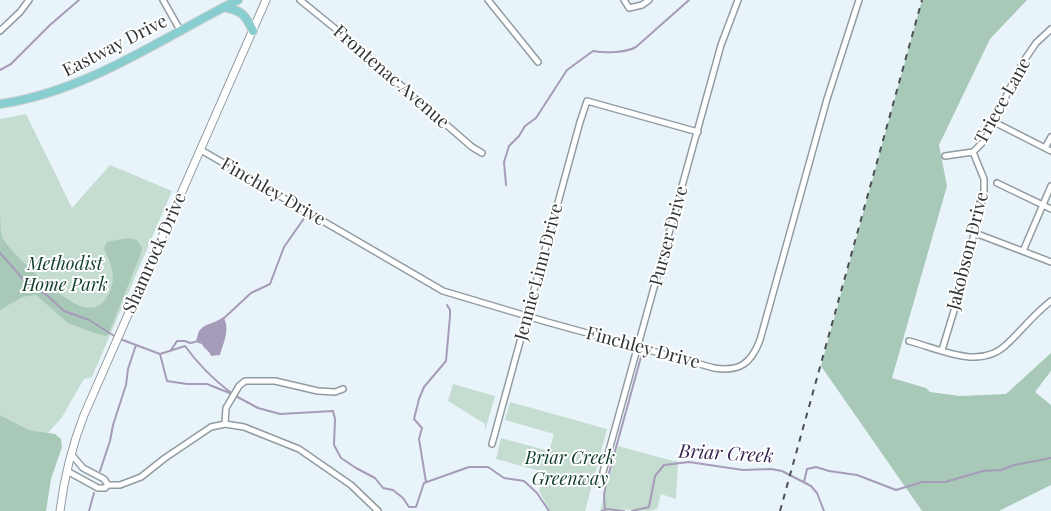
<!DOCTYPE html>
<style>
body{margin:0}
canvas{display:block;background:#e9f4fa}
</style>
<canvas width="1051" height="511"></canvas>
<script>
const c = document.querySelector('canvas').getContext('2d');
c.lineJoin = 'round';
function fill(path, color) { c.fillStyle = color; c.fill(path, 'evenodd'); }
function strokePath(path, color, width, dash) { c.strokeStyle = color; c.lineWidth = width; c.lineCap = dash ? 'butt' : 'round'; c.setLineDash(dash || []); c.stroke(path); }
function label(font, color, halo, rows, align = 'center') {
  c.font = font + ' "Playfair Display",serif'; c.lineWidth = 4; c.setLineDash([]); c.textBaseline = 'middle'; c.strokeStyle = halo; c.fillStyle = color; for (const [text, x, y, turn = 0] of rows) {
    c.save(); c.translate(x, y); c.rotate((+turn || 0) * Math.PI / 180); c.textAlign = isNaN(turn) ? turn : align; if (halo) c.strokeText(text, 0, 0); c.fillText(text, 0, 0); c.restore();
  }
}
const green = new Path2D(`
 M26 114 72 208 110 165 172 191 92 377 84 379 62 417 48 433 29 430 0 415V119Z
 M453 384 495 396 485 431V424L448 401Z
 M510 402 607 429 585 511H550L539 491 544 472 496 459 501 438 549 451 554 434 505 420Z
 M618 446 673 461H678L676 499 661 494 657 509 649 511 617 509 612 511H600Z`);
const forest = new Path2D(`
 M922 0H1027L990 39 939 145 947 186 892 378 926 388 930 392 960 396 1006 394 1051 353V371L1035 392 1051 405V485L999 511H922L821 366Z
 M0 214C1 221 0 230 2 237 12 255 63 301 83 307 95 310 103 305 108 295 118 277 111 266 104 248L107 242 127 238 137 240 142 248 140 256 108 335 105 336 92 332 68 323 36 295 22 297 0 310Z
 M0 415 29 430 55 434 61 439 62 447 51 479 46 511H0Z`);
const water = new Path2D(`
 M223 317C231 328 223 344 220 355L211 356C209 350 204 349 202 344L195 342C198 338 197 333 200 330 205 323 217 323 223 317Z`);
const stream = new Path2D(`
 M0 70 11 64 50 25 79 0
 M506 185 504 162 509 146 519 136 525 126 536 118 567 70 593 51C605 53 625 53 636 47L689 0
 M0 253 24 280 48 296 64 311 89 320 116 337
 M223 319 251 293 270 284 284 247 305 217
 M120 339 160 354
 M171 350 177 341H185L190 343 195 342
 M160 354 167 381 187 384H207L232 394 258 408 280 414 333 411 335 419 334 445 341 458 356 468 375 478 383 488 393 490 403 498 409 507H416L424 483 469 467H488L504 478 524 481 537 493 549 511
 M160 354 185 346C198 364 213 379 230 392
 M100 471 110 441 113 425 126 385 128 369 136 345
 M426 482 419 439 422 428 414 419 419 399 424 387 446 361 450 316V310L447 305
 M804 482 807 469 816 467 829 471 857 475 896 490 922 482H945L983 471 1001 470 1014 465 1051 458
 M605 510 604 495 606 484 641 357
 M89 511 94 493
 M602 511 607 509 624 511
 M632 511 649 507 655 476 664 465 689 462 743 470 771 469 782 471 811 486 817 493 824 511`);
const street = new Path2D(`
 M163 0 180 30
 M300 0 343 35 472 147 482 153
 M488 0 538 62
 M624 0 629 8 642 5 649 0
 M0 31 20 12 29 0
 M994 122 1051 151
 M1045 148 1051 137
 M201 150 443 291 547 322 714 368C739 372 751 364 760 340L827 99 859 0
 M945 156 973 152 984 141 1023 62 1036 43 1051 29
 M997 183 1051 209
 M975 233 1051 262
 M1023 251 1051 186
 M909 341C940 349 980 371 1007 344 1022 330 1035 313 1051 301
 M942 350 960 291 984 193V179L973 152
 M225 424 226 408 239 386 245 381H275L318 391 335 392 343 389
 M492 444 580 122 587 101 698 132
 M71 454 83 468 104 479 108 485
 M67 471 98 488H105L108 485H120L141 477 165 458 211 427 225 424 244 427 299 449 351 485 378 511
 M603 472 721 45 738 0`);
const secondary = new Path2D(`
 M60 511C64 478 72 446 84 415L266 0`);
const primary = new Path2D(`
 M224 7C242 11 245 14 253 31
 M0 104C86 92 162 38 238 0`);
const rail = new Path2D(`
 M780 511 922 0`);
const streetNames = [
 ["Eastway Drive",115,46,-27],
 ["Frontenac Avenue",391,77,41],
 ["Triece Lane",1003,101,-61],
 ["Finchley Drive",273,192,30],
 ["Purser Drive",669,236,-75],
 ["Jakobson Drive",968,251,-76],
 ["Shamrock Drive",155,253,-66],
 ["Jennie Linn Drive",539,272,-75],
 ["Finchley Drive",643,348,15]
];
const parkNames = [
 ["Methodist",65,264],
 ["Home Park",65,285],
 ["Briar Creek",570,458],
 ["Greenway",570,479]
];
const waterNames = [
 ["Briar Creek",726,454,3]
];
fill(green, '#c5ddd0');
fill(forest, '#a8c9b8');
fill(water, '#a69bb8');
strokePath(stream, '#a69bb8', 2);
strokePath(street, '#919ba0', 8);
strokePath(secondary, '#919ba0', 9);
strokePath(primary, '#d1d2d3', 10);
strokePath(street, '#fff', 5);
strokePath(secondary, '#fff', 7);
strokePath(primary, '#88cdcf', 8);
strokePath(rail, '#4b5153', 2, [6, 6]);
label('18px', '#2f3436', '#fff', streetNames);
label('italic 18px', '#0f3c2a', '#fff', parkNames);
label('italic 19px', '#36254e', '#fff', waterNames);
</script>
